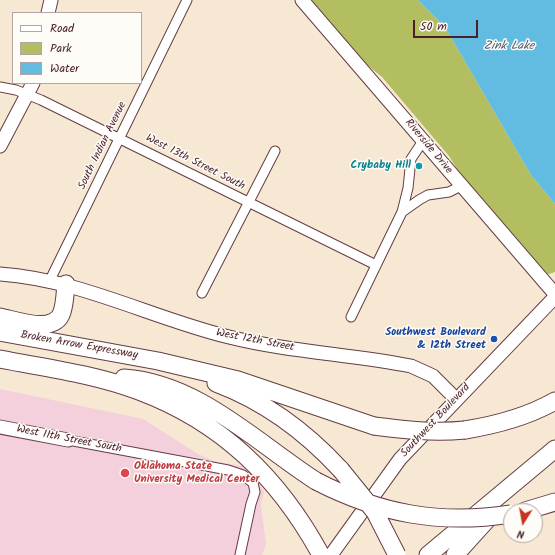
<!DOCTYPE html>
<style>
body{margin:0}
#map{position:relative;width:555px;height:555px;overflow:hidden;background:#f7e8d3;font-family:Kalam,sans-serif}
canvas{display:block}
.legend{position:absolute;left:12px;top:12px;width:130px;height:72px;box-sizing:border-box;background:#fdfcf7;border:1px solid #b5a4a5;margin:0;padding:5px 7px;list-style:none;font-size:12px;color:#4a1f2b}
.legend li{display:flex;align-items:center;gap:8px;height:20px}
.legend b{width:20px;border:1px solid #b5a4a5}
.north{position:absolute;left:503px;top:503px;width:40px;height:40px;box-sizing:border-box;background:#fdfcf7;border:1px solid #b5a4a5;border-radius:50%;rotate:191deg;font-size:11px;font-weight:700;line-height:16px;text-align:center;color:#4a1f2b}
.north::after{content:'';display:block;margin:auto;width:14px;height:18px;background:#c8321e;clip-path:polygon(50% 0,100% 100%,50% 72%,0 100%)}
.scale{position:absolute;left:413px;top:20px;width:65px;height:18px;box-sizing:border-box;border:2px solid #4a1f2b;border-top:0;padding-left:5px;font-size:12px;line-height:14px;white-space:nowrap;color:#4a1f2b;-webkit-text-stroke:3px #fdfcf7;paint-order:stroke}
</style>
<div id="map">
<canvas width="555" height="555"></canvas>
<ul class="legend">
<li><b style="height:5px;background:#fff"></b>Road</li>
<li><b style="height:11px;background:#b2be60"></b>Park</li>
<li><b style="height:11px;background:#62bbe0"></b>Water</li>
</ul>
<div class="north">N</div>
<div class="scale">50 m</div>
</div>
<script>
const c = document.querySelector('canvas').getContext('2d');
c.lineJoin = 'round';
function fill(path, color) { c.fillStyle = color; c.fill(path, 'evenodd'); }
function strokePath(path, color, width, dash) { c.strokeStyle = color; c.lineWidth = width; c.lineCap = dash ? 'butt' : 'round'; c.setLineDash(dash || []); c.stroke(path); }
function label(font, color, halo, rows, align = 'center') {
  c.font = font + ' Kalam,sans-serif'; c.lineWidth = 3; c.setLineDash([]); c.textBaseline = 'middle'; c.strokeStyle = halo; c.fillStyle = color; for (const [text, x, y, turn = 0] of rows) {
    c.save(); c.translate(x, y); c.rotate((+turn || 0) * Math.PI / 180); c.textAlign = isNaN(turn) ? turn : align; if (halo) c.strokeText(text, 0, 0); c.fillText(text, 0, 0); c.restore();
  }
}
const built = new Path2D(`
 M0 389 143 419 198 454 214 461 242 466 257 480 264 492 261 505 266 544 262 555H0Z`);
const green = new Path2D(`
 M311 0H418L445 27 531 175 555 204V272L546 275 459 172 449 156 382 77 366 64Z`);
const water = new Path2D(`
 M418 0H555V204L531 175 445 27Z`);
const street = new Path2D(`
 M0 87 16 90 41 100 376 265
 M402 212 419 200 428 195 449 192 461 186
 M50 280 187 0
 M202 293 275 151
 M351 317 402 212 408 188 411 159 423 141
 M68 440 228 470 243 475 253 483 255 492 251 504 240 555`);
const secondary = new Path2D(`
 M302 0 555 294
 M48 13 51 0
 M0 146 33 83
 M0 274C82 280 151 318 229 337 289 352 351 354 411 366L433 376 456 399
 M0 427 68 440
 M331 555 400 459 555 297`);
const highway = new Path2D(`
 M0 317C16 320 55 335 62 312 65 303 65 293 66 284
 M0 332 158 361 238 380 374 426
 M0 359C46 368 94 374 139 391 222 422 279 478 321 555
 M124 378C198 383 257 443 316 481
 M216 383C264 401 307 433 341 470
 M465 430C496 425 527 417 555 401
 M525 511 555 502
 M428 555 555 449
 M455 555 493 513`);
const highwayBridge = new Path2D(`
 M374 426C405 430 434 433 465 430
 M341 470 375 512 397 555
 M316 481C380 514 440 525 511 514`);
const markers = [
 [419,166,4,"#0f9aa8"],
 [494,339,4,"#1a4fb4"],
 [125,473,5,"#e0444e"]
];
const streetNames = [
 ["South Indian Avenue",103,146,-64],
 ["Riverside Drive",428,147,50],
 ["West 13th Street South",195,163,27],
 ["West 12th Street",255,341,11],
 ["Broken Arrow Expressway",79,346,10],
 ["Southwest Boulevard",436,421,-47],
 ["West 11th Street South",69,440,11]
];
const cultureNames = [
 ["Crybaby Hill",411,166]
];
const transitNames = [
 ["Southwest Boulevard",486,333],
 ["& 12th Street",486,346]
];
const healthNames = [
 ["Oklahoma State",134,467],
 ["University Medical Center",134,480]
];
const waterNames = [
 ["Zink Lake",509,47]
];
fill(built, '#f4cfdc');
fill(green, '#b2be60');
fill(water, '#62bbe0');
strokePath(street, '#643d44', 11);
strokePath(secondary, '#643d44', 15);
strokePath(highway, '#643d44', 19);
strokePath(street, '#fff', 9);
strokePath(secondary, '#fff', 13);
strokePath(highway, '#fff', 17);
strokePath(highwayBridge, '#643d44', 19, []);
strokePath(highwayBridge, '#fff', 17);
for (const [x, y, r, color] of markers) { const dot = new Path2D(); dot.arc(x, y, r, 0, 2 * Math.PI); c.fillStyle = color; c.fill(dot); strokePath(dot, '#fdfcf7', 1.5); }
label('11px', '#4a1f2b', '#fdfcf7', streetNames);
label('bold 11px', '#0d838f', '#fdfcf7', cultureNames, 'right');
label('bold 11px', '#164399', '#fdfcf7', transitNames, 'right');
label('bold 11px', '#be3a42', '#fdfcf7', healthNames, 'left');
label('italic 12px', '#52566a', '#fdfcf7', waterNames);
</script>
